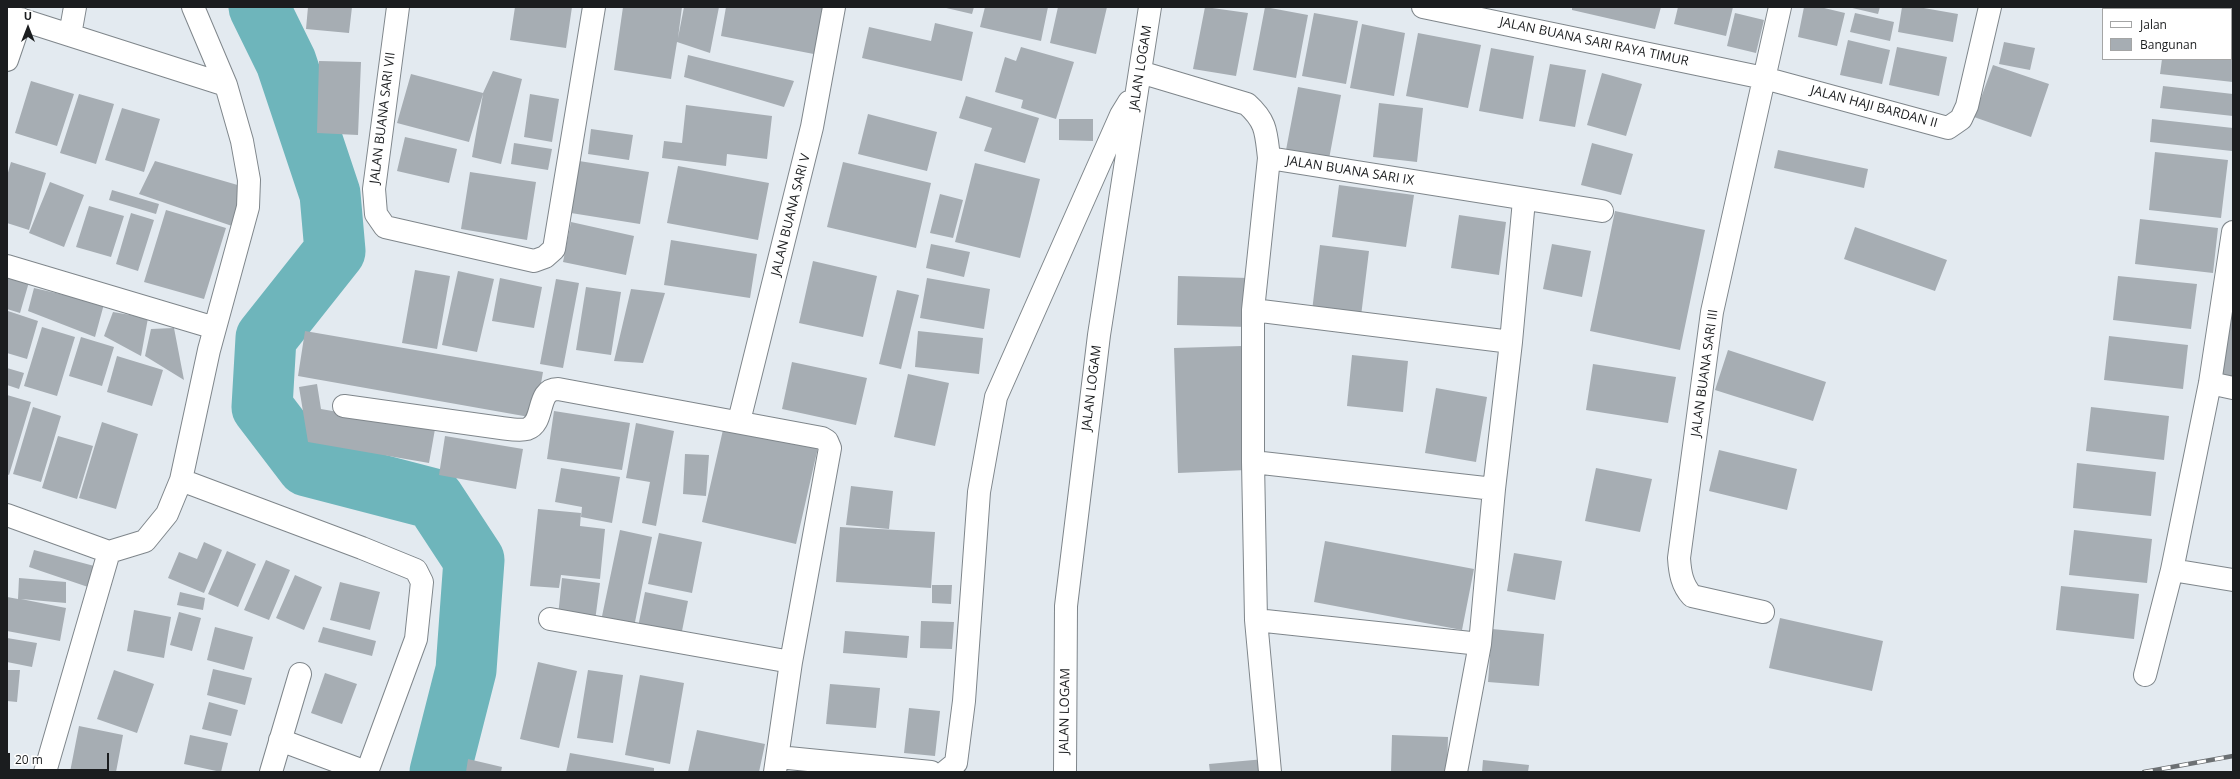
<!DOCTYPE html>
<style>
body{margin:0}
#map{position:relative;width:2240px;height:779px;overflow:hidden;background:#e3eaf0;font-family:"Open Sans",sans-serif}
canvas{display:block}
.frame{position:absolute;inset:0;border:8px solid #1b1d1f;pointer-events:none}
.legend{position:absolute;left:2102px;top:8px;width:130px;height:52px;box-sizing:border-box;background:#fff;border:1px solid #a4a5a5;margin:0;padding:5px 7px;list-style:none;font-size:12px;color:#1b1d1f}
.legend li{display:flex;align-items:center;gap:8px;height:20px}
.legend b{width:20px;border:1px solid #a4a5a5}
.north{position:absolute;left:8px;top:8px;width:40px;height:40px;-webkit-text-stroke:3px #fff;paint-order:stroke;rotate:0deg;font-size:11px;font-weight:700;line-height:16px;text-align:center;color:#1b1d1f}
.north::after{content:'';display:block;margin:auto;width:14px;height:18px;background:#1b1d1f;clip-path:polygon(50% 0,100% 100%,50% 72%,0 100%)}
.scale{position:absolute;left:8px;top:753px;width:101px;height:18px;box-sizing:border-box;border:2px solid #1b1d1f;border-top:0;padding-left:5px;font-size:12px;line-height:14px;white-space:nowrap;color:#1b1d1f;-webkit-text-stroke:3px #fff;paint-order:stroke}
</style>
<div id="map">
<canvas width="2240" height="779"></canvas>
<div class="frame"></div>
<ul class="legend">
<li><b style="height:5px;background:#fff"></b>Jalan</li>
<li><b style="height:11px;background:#a6adb3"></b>Bangunan</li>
</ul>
<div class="north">U</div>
<div class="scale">20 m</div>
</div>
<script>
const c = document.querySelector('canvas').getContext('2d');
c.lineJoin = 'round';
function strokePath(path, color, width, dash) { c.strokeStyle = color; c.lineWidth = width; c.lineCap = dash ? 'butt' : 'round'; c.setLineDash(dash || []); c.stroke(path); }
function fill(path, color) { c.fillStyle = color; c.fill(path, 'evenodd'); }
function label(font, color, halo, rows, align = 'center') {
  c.font = font + ' "Open Sans",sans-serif'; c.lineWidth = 4; c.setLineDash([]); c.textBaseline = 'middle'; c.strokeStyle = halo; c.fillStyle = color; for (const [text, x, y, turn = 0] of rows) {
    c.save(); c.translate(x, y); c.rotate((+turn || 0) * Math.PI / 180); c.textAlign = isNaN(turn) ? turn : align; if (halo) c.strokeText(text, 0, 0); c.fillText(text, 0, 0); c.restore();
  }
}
const river = new Path2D(`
 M259 7 286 62 330 194 335 251 266 338 262 407 307 466 434 499 474 560 466 670 440 772`);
const building = new Path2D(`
 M308 7H352L349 33 306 29Z
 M515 7H572L566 48 510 40Z
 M623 7H682L678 38 684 7H719L710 53 677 42 671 79 614 70Z
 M726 7H829L824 56 721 36Z
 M942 7H974L972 14Z
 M985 7H1048L1041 41 980 27Z
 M1058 7H1107L1096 54 1050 43Z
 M1205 7 1248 13 1236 76 1193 69Z
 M1265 7 1308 15 1296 78 1253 70Z
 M1572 7H1661L1655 29 1572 10Z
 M1678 7H1733L1726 36 1674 24Z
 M1804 7H1820L1845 13 1837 46 1798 37Z
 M1848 7H1880L1878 14Z
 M1902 7H1918L1958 14 1953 42 1898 32Z
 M2167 7H2233V26H2231V9H2167Z
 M1314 13 1358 21 1346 84 1302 76Z
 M1735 13 1764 20 1756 53 1727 46Z
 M1855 13 1894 22 1890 41 1850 32Z
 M935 23 973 32 962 81 862 58 869 27 931 41Z
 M1362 24 1405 33 1394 96 1350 88Z
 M1418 33 1481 45 1468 108 1406 96Z
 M2231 35H2233V57H2231Z
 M1848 40 1890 50 1882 84 1840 75Z
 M2004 42 2035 48 2030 70 1999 64Z
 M1021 47 1074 62 1056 119 1021 108 1023 100 995 92 1005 57 1016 61Z
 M1897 47 1947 57 1939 96 1889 85Z
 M1491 48 1534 56 1523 119 1479 111Z
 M688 55 794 81 784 107 684 77Z
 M2162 59 2233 60V82L2160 74Z
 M319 61 361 62 358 135 317 133Z
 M1550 64 1586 70 1575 127 1539 121Z
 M1993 65 2049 84 2031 137 1974 117Z
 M493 71 522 79 501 164 472 157 483 94 469 142 397 123 411 74 483 93Z
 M1602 73 1642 84 1626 136 1587 125Z
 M31 81 74 94 57 146 15 133Z
 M2163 86 2233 94V116L2160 108Z
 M1298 87 1341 95 1329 159 1286 150Z
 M79 94 114 104 96 164 60 153Z
 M530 94 559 99 552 142 524 137Z
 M966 96 1039 118 1025 163 984 151 992 128 959 118Z
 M1379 103 1423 108 1417 162 1373 157Z
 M686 105 772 116 767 159 727 154 726 166 662 158 664 141 682 143Z
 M122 108 160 119 144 172 105 160Z
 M868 114 937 132 927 171 858 154Z
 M1059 119H1093V141L1059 140Z
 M2152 119 2233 128 2232 151 2150 142Z
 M591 129 633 135 629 160 588 154Z
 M405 137 457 149 449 183 397 171Z
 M514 143 552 149 548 170 511 164Z
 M1592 143 1633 154 1621 195 1581 185Z
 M1778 150 1868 169 1864 188 1774 168Z
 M2155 152 2228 160 2221 218 2149 210Z
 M155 161 241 186 232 226 139 194Z
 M579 161 649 172 640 224 571 213Z
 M11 162 46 173 29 230 7 223V176Z
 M843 162 931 183 916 248 827 227Z
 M975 163 1040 179 1020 258 955 242Z
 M678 166 769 183 758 240 667 223Z
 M470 172 536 182 527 240 461 229Z
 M50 182 84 195 64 247 29 233Z
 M1339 185 1414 195 1406 247 1332 237Z
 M112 190 159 204 156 214 109 200Z
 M940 194 963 200 953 238 930 233Z
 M89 206 124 216 111 257 76 247Z
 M166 210 226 228 204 299 144 282Z
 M1615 211 1705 230 1680 350 1590 331Z
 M131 213 154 220 138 271 116 264Z
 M1459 215 1506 222 1499 275 1451 268Z
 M2140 219 2218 228 2213 273 2135 264Z
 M571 222 634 236 626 275 563 262Z
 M1855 227 1947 260 1935 291 1844 259Z
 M671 240 757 254 750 298 664 285Z
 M931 244 970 252 964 277 926 268Z
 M1552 244 1591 251 1582 297 1543 289Z
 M1320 245 1369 251 1361 316 1312 311Z
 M813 261 877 276 863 337 799 323Z
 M415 270 450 276 437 349 402 343Z
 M458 271 494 279 477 352 442 345Z
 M7 275 29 282 20 313 7 309Z
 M1178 276 1248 278V327L1177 325Z
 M2118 276 2197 284 2191 329 2113 320Z
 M500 278 542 287 534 328 492 321Z
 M927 278 990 289 984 329 920 318Z
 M556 279 579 283 563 368 540 364Z
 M586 287 621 292 611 355 576 350Z
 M34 288 104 304 95 337 28 311Z
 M631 289 665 293 643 363 614 361Z
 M897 290 919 295 901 369 879 364Z
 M2229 309 2233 310V383L2222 382Z
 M8 311 38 321 27 359 7 353Z
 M113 312 148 318 141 356 104 336Z
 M42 327 75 337 57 396 24 386Z
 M174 328 184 380 145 356 151 329Z
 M305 331 543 372 535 418 298 376Z
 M918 331 983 338 979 374 915 367Z
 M2109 336 2188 345 2183 389 2104 380Z
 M81 337 114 347 102 386 69 376Z
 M1243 346 1247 470 1178 473 1174 348Z
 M1728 350 1826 382 1813 421 1715 390Z
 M1352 355 1408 361 1403 412 1347 406Z
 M117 356 163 370 152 406 107 392Z
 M792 362 867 378 856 425 782 409Z
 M1593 364 1676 377 1668 423 1586 410Z
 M7 368 24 373 19 389 7 385Z
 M908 374 949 383 935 446 894 437Z
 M317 384 321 409 435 429 429 463 308 442 299 387Z
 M1436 388 1487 397 1476 462 1425 453Z
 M7 395 31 402 9 475 7 474Z
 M33 407 61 416 41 482 13 474Z
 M2091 407 2169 416 2164 460 2086 451Z
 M554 411 630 423 622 470 547 459Z
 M725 421 819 443 796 544 702 522Z
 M102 422 138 434 116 509 79 498Z
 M636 423 674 431 656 526 642 523 650 482 626 478Z
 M58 436 93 446 77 499 42 488Z
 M445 436 523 449 516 489 439 475Z
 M1719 450 1797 469 1787 510 1709 491Z
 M685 454 709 455 706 496 683 494Z
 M2077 463 2156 472 2151 516 2073 508Z
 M561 468 620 477 612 523 581 517 582 507 555 502Z
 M1596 468 1652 479 1640 532 1585 521Z
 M851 486 893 491 889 529 846 525Z
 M538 509 581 513 580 526 605 529 600 579 561 575 559 588 530 586Z
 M840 527 935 532 931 588 836 582Z
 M620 530 652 537 634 627 601 621Z
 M2074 530 2152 539 2147 583 2069 575Z
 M659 533 702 542 692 593 648 584Z
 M1325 541 1474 569 1462 630 1314 602Z
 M204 542 222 550 204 593 168 578 179 552 197 559Z
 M34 550 98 567 91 588 29 567Z
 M227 551 256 564 238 607 208 594Z
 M1514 553 1562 561 1555 600 1507 591Z
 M266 560 290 570 269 620 244 610Z
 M295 575 322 587 304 630 276 618Z
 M19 578 66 582V603L21 599 66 608 60 641 7 631V597L18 599Z
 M562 578 600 583 595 621 558 616Z
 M340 582 380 592 370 630 330 620Z
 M932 585H952L951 604 932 603Z
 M2061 586 2139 594 2134 639 2056 630Z
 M180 592 205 598 203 610 177 605Z
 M645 592 688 601 681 636 638 627Z
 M134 610 171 617 164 658 127 651Z
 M179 612 201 618 192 651 170 645Z
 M1780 618 1883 641 1872 691 1769 668Z
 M921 621 954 622 952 649 920 648Z
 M215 627 253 637 244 670 207 660Z
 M323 627 376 641 372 656 318 642Z
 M1492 629 1544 634 1539 686 1488 682Z
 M845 631 909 636 907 658 843 653Z
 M7 638 37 643 32 667 7 662Z
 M538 662 577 671 559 748 520 739Z
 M213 669 252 678 245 705 207 695Z
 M7 670H20L17 702 7 701Z
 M114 670 154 684 137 733 97 719Z
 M588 670 623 675 613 743 577 738Z
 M325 673 357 684 342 724 311 713Z
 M640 675 684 683 670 764 625 755Z
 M830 684 880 688 876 728 826 724Z
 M209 702 238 710 231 736 202 729Z
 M909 708 940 711 935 756 904 753Z
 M79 726 123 735 116 772H70Z
 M697 730 765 744 759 772H688Z
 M190 735 228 743 221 772 184 764Z
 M1392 735 1448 737 1447 772H1391Z
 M570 753 654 768V772H566Z
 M468 759 502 767 501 772H466Z
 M1265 759 1266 772H1210L1209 764Z
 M1483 760 1529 765 1528 772H1482Z`);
const minor = new Path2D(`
 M398 7 374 189 376 214 385 227 534 261 545 257 554 249 594 7
 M1423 7 1764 78 1948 128 1961 119 1967 106 1990 7
 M7 15 226 85
 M70 35 75 7
 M7 60 21 19
 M1140 72 1247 104C1267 122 1266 133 1269 158L1602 211
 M1269 158 1253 310V462L1256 620 1270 772
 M2233 232 2210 383 2172 570 2233 580
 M7 266 215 328
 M1253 310 1511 342
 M2210 383 2233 388
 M344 406 501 428C509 429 520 431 527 429 546 423 535 389 558 389L822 438 827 441 830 448 791 662 775 772
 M739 421 812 127 834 7
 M1253 462 1494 489
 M181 480 362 548 416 570 422 582 416 639 367 772
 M7 515 109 552 145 541 167 514 181 480 209 350 248 207 249 180 242 141 226 85 193 7
 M1763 612 1692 596C1682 585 1680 573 1679 558L1712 312 1780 7
 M550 619 791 662
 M1256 620 1480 644
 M2145 675 2172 570
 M280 740 366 772
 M778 757 931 772
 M45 772 109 552
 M271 772 300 674
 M945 772 956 763 964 701 979 492 996 397 1121 115 1129 102
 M1065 772 1066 606 1099 335 1150 7
 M1456 772 1480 644 1494 489 1511 342 1524 200`);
const rail = new Path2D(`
 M2144 772 2233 756`);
const streetNames = [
 ["JALAN BUANA SARI RAYA TIMUR",1594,42,12],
 ["JALAN LOGAM",1141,68,-81],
 ["JALAN HAJI BARDAN II",1874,107,15],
 ["JALAN BUANA SARI VII",383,118,-83],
 ["JALAN BUANA SARI IX",1350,171,9],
 ["JALAN BUANA SARI V",791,215,-76],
 ["JALAN BUANA SARI III",1705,373,-82],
 ["JALAN LOGAM",1092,388,-83],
 ["JALAN LOGAM",1065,711,-89]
];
strokePath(river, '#6eb5bb', 61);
fill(building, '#a6adb3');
strokePath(minor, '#7f868b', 24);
strokePath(minor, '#fff', 22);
strokePath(rail, '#6c7073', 4.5);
strokePath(rail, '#fff', 3, [9]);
label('13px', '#1b1d1f', '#fff', streetNames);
</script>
